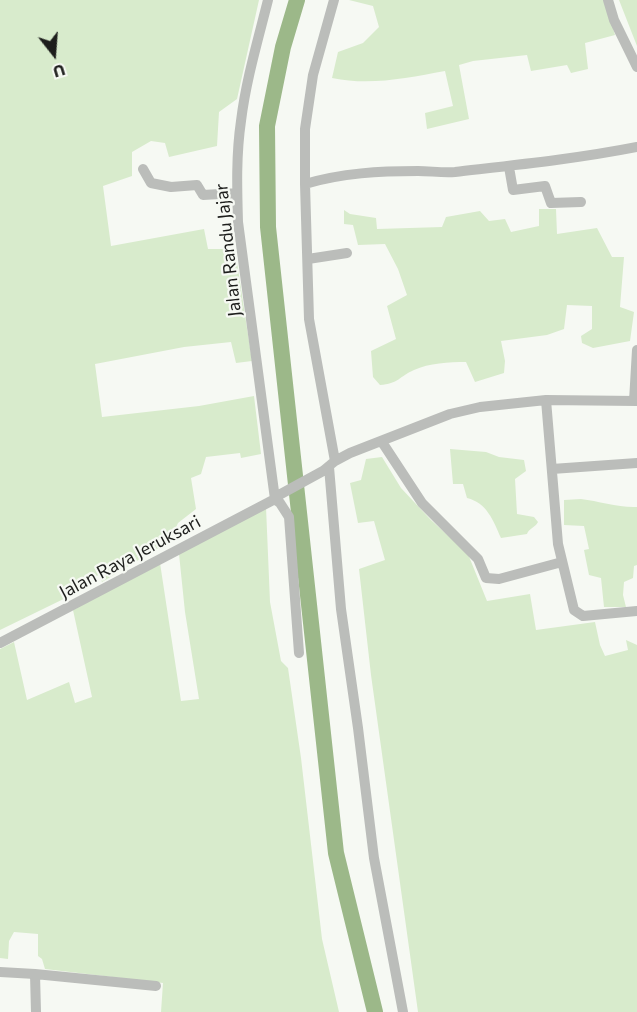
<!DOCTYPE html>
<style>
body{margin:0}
#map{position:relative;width:637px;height:1012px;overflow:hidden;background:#f6f9f3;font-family:Commissioner,sans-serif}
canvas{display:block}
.north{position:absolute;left:24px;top:24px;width:60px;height:60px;-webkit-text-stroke:4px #f6f9f3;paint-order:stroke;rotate:163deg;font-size:16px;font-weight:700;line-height:24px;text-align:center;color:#1d1e1c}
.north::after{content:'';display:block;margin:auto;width:21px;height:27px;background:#1d1e1c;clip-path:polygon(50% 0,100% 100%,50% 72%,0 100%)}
</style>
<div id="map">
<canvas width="637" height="1012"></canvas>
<div class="north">U</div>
</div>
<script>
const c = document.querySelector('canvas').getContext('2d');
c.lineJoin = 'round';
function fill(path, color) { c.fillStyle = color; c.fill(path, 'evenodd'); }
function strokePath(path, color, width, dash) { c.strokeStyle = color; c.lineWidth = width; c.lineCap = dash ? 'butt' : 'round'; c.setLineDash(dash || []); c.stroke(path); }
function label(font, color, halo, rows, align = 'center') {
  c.font = font + ' Commissioner,sans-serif'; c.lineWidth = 4.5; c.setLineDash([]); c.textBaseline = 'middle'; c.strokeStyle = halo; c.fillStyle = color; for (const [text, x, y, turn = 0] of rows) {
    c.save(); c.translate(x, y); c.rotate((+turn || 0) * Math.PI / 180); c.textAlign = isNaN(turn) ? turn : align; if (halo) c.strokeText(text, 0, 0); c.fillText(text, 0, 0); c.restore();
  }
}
const green = new Path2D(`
 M0 0H259L237 99 219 112 217 146 169 157 165 143 151 141 132 152V176L103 186 111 246 204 229 208 249H235L252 361 236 363 231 342 184 347 95 364 102 417 199 406 254 396 261 454 241 458 240 453 206 457 201 474 191 478 196 509 178 523 170 541 102 582 99 575 81 582 82 590 0 630Z
 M349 0H605L615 35 585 43 588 69 571 73 567 65 531 71 527 55 473 61 459 65 469 119 427 129 425 113 453 106 445 71C407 78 370 86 332 78L338 52 363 43 379 27 373 6Z
 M619 0H637V46Z
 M539 209H556L557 234 597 228 612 257H624L620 307 634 312 630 341 593 348 582 343 581 336 592 329V306L567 305 564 329 547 335 501 341 505 361 504 373 475 382 466 362C449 362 429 363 414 370 400 376 398 384 380 385L373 377 371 351 396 339 387 306 407 295 398 269 385 244 358 245 353 225 344 224V210L350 214 376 218 377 229 442 227 446 217 480 211 489 221 505 219 511 232 539 226Z
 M450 449 486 452 499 457 524 460 526 471 515 479 517 514 534 517 538 522C535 528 529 528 527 534L501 538C493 520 487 503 467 498L463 484H453Z
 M382 457 401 488 431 520 468 554 487 601 530 594 536 630 595 622 600 645 605 656 628 650 626 640 637 645V1012H418L371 675 359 569 385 560 374 521 358 523 350 483 361 480 366 459Z
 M581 499C599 501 619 508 637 507V565L634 566 633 578 624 582 623 595 626 607H604L601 578 589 575 584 550 589 549 584 526 564 525V500Z
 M266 507 270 602 281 661 288 668 301 758 322 939 339 1012H161L163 983 45 969 42 959 38 956V934L14 932 9 941 8 959 0 958V649L14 642 27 700 69 682 75 703 92 697 73 610 160 563 181 701 199 699 185 612 179 554Z`);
const river = new Path2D(`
 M297 0 283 47 267 126 268 227 336 853 375 1012`);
const minor = new Path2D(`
 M268 0C258 40 246 80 241 121 236 155 237 188 238 222L275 499
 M334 0 313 75 305 129V184L309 319 335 461
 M608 0 614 20 637 67
 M509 167 513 190 545 186 551 203 581 202
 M143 169 151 183 171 187 197 185 203 195 237 193
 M305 184C342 173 380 171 418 171 430 171 443 173 455 172 516 165 576 159 637 147
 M308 259 347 253
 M546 400 558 544 574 610 583 616 637 611
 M634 401 637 350
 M382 442 422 503 478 559 486 578 499 579 562 562
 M329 467 341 609 358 728 374 858 403 1012
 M552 469 637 463
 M275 499 280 503 289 517 299 653
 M0 643 275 499 279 495 323 471 335 461 350 453 450 414 480 407 546 400 637 401
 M0 972 35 974 156 986
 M35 974 36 1012`);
const streetNames = [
 ["Jalan Randu Jajar",228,250,-96],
 ["Jalan Raya Jeruksari",130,557,-28]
];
fill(green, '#d8ebcc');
strokePath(river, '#9cb889', 16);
strokePath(minor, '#bbbdba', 10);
label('18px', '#1d1e1c', '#f6f9f3', streetNames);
</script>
